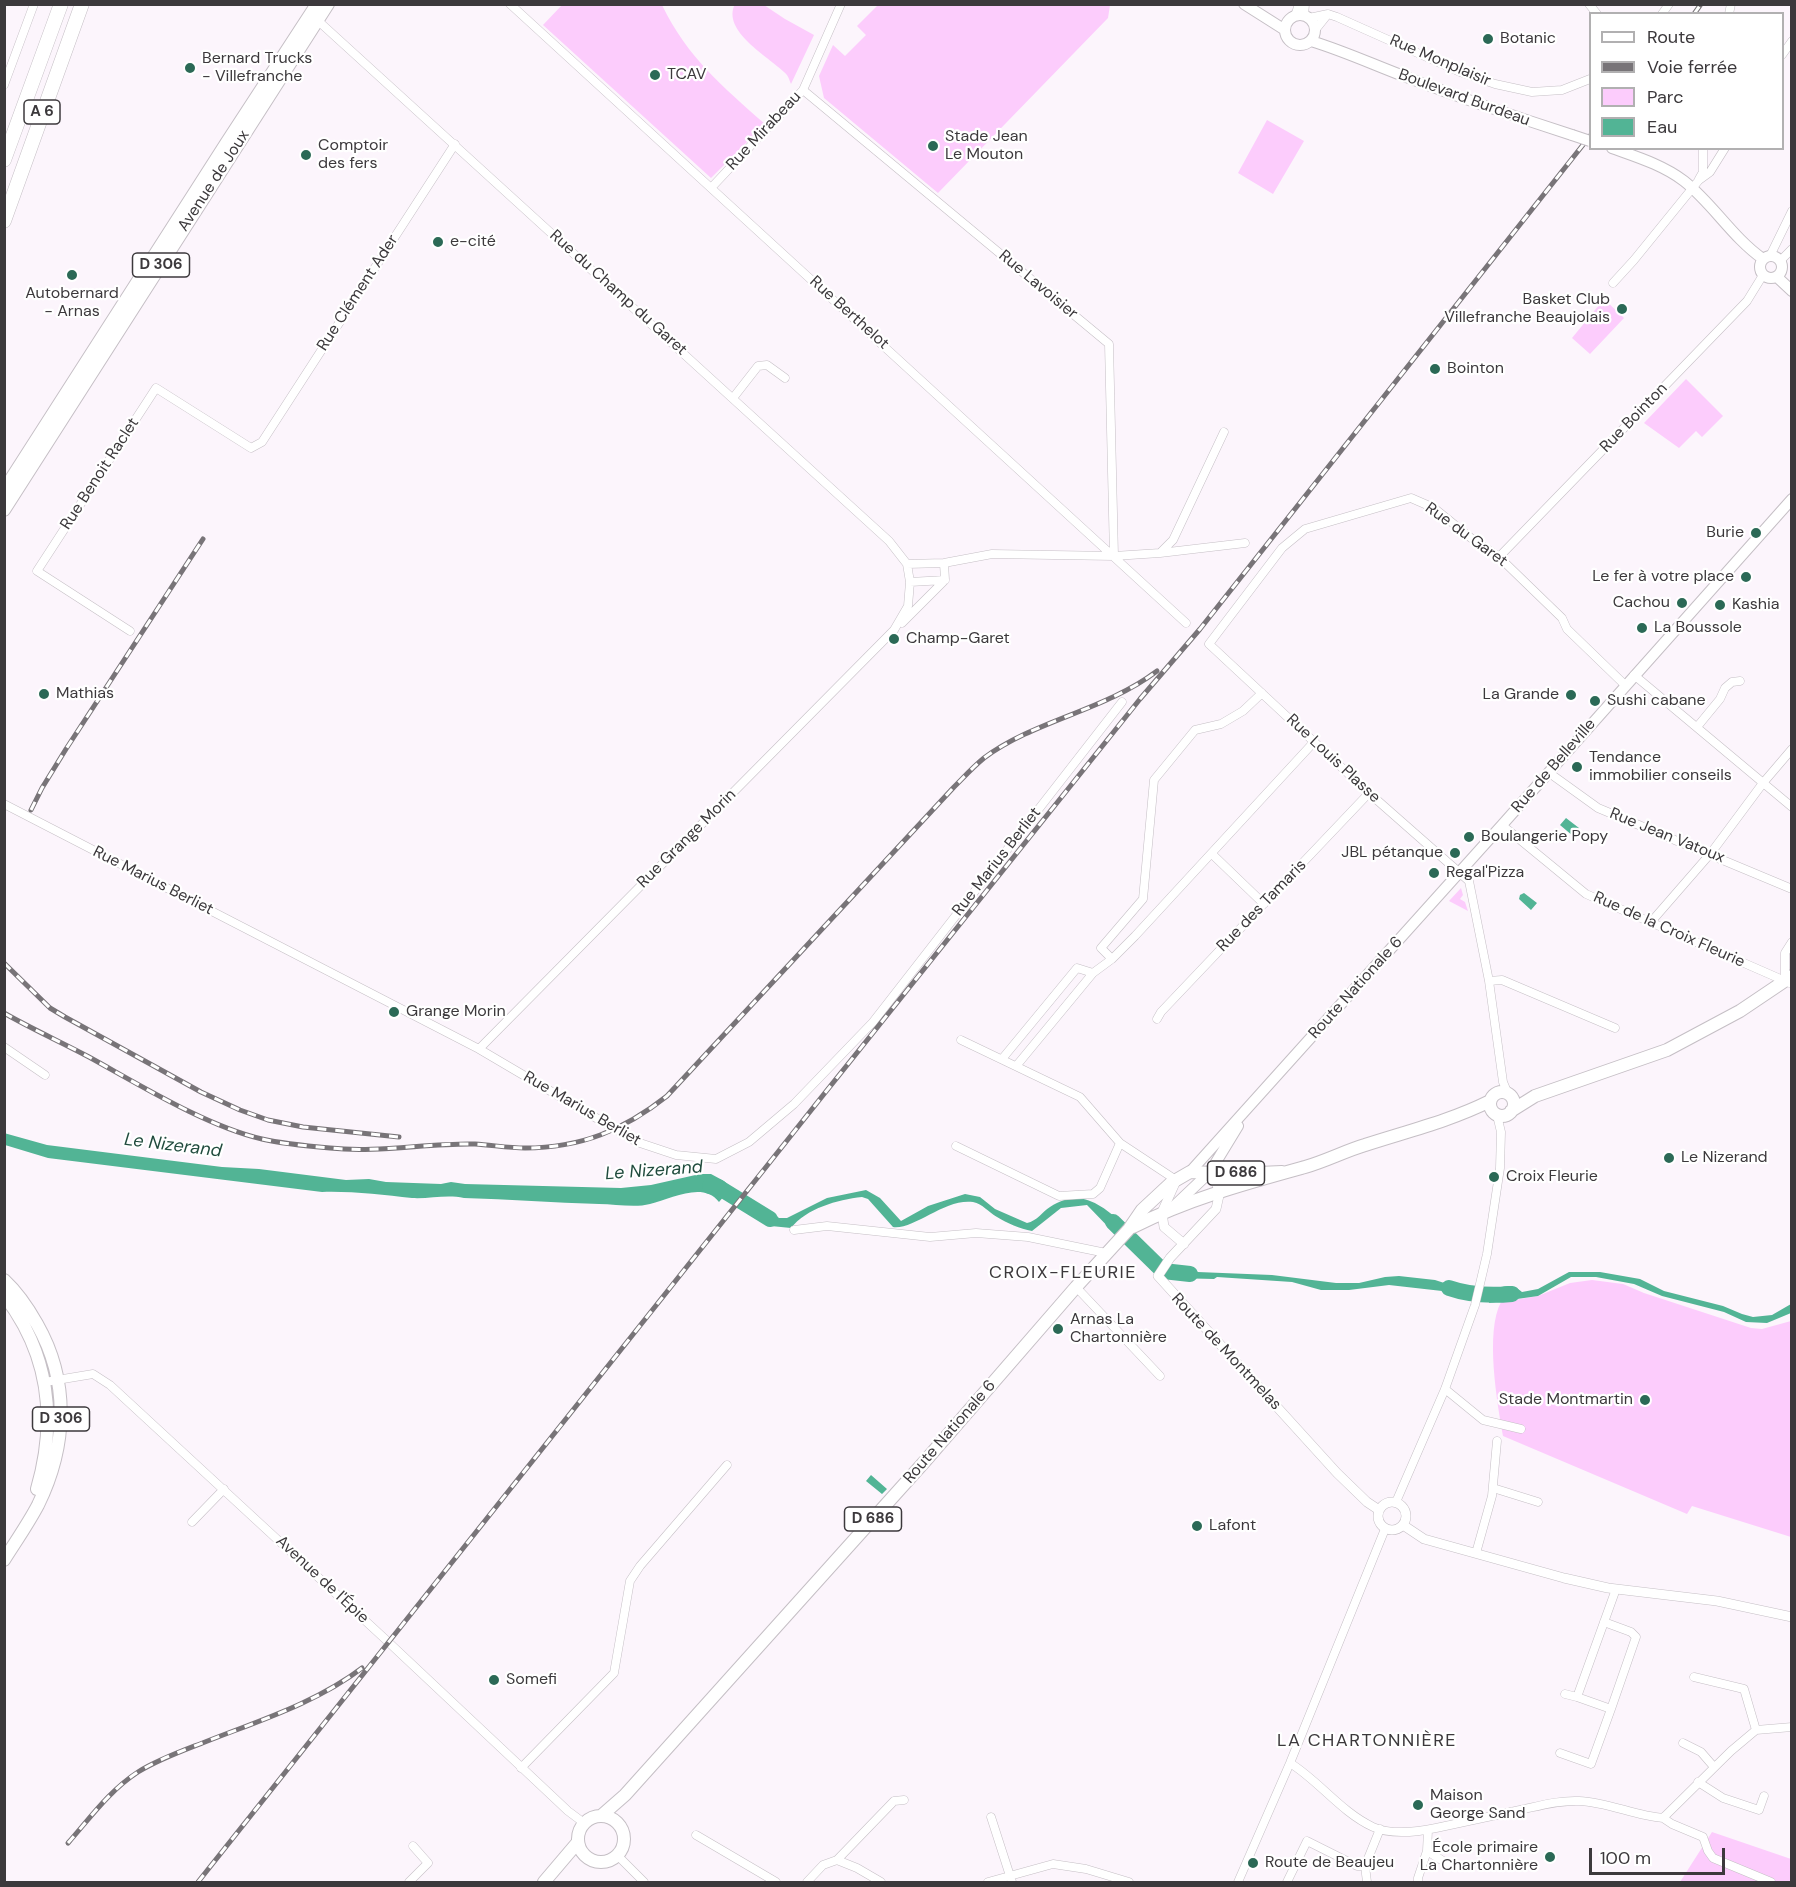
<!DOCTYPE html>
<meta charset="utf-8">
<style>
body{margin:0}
#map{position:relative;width:1796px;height:1887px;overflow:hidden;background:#fcf5fc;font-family:"DM Sans",sans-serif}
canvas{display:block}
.frame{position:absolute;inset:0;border:6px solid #3c393c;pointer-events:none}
.legend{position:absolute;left:1589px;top:12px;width:195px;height:138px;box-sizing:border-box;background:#fff;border:2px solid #b1b0b1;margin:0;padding:8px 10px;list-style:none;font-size:18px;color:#3c393c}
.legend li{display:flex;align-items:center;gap:12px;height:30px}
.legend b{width:30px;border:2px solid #b1b0b1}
.scale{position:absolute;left:1589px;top:1848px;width:136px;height:27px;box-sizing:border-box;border:3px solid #3c393c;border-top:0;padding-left:8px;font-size:18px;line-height:21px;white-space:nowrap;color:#3c393c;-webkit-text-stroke:4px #fff;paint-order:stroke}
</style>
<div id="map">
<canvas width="1796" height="1887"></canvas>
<div class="frame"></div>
<ul class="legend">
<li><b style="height:8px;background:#fff"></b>Route</li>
<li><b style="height:8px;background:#787478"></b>Voie ferrée</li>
<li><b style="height:16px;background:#fcccfc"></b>Parc</li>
<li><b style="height:16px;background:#52b495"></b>Eau</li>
</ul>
<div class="scale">100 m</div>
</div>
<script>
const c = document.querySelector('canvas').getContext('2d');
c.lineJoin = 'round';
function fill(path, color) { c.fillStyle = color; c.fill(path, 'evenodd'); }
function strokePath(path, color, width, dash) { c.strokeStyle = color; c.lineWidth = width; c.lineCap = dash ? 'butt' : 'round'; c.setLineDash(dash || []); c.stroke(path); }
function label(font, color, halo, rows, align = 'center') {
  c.font = font + ' "DM Sans",sans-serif'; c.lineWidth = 4.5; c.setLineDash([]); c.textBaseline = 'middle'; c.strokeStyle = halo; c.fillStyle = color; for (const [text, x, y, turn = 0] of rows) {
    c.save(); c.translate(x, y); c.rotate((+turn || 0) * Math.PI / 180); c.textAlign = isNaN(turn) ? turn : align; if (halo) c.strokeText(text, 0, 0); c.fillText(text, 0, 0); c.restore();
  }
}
const green = new Path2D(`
 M735 4 764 5 785 19 814 35 791 84C789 79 788 75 784 72 769 57 721 31 735 4Z
 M562 5H662C687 57 723 87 765 124L711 178 543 25Z
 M878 5V4L1110 5 1108 18 938 193 824 98 819 76 833 45 845 56 866 35 857 26Z
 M1267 120 1304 141 1273 194 1238 173Z
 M1604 299 1624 318 1590 354 1572 338Z
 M1686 379 1723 416 1702 437 1696 431 1679 448 1644 423Z
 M1461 888 1463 895 1460 899 1465 902 1468 911 1449 901Z
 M1592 1280 1623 1284 1644 1293 1751 1328 1762 1329 1791 1321V1537L1692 1506 1687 1514 1503 1436C1497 1402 1485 1332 1501 1302L1538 1296 1570 1283Z
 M1712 1832 1791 1859V1882H1680Z`);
const water = new Path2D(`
 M1566 818 1579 828 1573 836 1560 825Z
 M1524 893 1537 903 1531 910 1519 899 1520 895Z
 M4 1133 47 1145 222 1167 259 1169 346 1180 369 1179 386 1182 441 1184 451 1182 465 1184 621 1188 651 1185 700 1174H711L724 1181 735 1191 725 1195 719 1202C703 1181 671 1199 650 1204 635 1208 615 1204 599 1204 554 1203 509 1199 464 1198 447 1194 430 1199 412 1198 383 1195 351 1191 322 1192L48 1158 5 1145Z
 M866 1190 880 1198 901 1221 928 1206 965 1194 980 1197 995 1209 1027 1223C1037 1221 1042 1212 1050 1207 1081 1187 1101 1205 1125 1225L1116 1235 1087 1205 1061 1208 1032 1231C1020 1229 1007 1223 997 1217 988 1212 983 1204 973 1202 945 1198 914 1230 893 1227L868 1199 862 1197C837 1200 807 1208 791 1228L771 1226 749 1211 752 1207 773 1213 779 1218H787L827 1198Z
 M1139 1240 1151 1254 1160 1261 1152 1271 1132 1247Z
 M1171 1268 1173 1271 1272 1275 1336 1283H1359L1385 1277 1399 1276 1435 1280 1469 1291 1467 1297 1451 1292 1389 1285 1349 1290H1321L1292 1282 1217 1277 1214 1279 1173 1278 1166 1274Z
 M1569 1272H1600L1640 1279 1664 1291 1723 1306 1742 1314 1753 1317 1772 1315 1791 1304V1313L1767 1323 1746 1322 1724 1312 1662 1296 1634 1284 1596 1277H1571L1538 1296 1489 1303 1492 1289C1505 1286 1512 1283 1522 1292L1538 1289Z
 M871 1475 887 1489 882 1494 866 1481Z`);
const river = new Path2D(`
 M710 1186 718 1187 770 1219
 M1113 1222 1163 1271 1190 1274
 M1449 1288C1469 1295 1490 1296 1512 1294`);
const minor = new Path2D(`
 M510 4 1186 623
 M1589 4 1597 14
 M1662 14 1669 4
 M1729 14 1731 4
 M1295 16 1299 4
 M1304 16 1305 4
 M315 18 889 541 907 564 910 582 908 606 894 630 479 1049
 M1309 18 1328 14 1337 17 1460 72 1495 84 1532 92 1562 90 1590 79
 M1316 29 1328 14
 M1782 55 1792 41
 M4 85 34 4
 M803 90 1109 344 1114 556
 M1699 179 1703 172V148
 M711 188 803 90 841 4
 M1770 256 1792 211
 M1780 261 1792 249
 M1613 283 1634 260 1699 180 1710 172 1725 148
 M733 398 758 366 767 365 785 378
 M1160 553 1245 543
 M1499 557 1747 301 1763 275
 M907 564 944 563 992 554 1114 556 1160 553 1173 540 1224 432
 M910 582 945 580 944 563
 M902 623 945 580
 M130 631 37 571 156 388 251 448 262 442 455 144
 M1634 675 1792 807
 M1697 727 1720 699 1725 688 1732 682 1740 681
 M1548 772 1598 808 1792 889
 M4 804 479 1049 637 1142 676 1155 716 1159 749 1142 794 1104 873 1022 1122 702
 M1502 825 1586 894 1792 984
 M1212 854 1264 904
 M1651 922 1711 853 1763 783 1792 749
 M1112 959 1101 948 1143 899 1154 780 1195 730 1221 724 1243 711 1262 693
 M1093 973 1112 959 1135 936 1314 742
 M1489 981 1502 980 1615 1028
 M1785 981V953L1792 942
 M1157 1019 1161 1012 1369 793
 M961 1040 1080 1097 1120 1143
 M4 1047 45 1075
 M1002 1059 1077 968 1093 973 1017 1065
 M1508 1094 1503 1082 1489 981 1469 881 1369 793 1209 644 1282 548 1305 529 1411 498 1434 508 1471 538 1499 557 1562 618 1567 629 1625 685
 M956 1146 1059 1196 1093 1194 1100 1188 1120 1143 1176 1180
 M794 1230 827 1226 930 1237 976 1233 1028 1237 1106 1253
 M1076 1287 1160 1376
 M45 1382 93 1374 110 1385 384 1638 568 1811 584 1823
 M1445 1389 1483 1420 1521 1429
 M1493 1488 1538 1502
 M1396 1502 1445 1389 1475 1305 1487 1254 1500 1168 1501 1132 1497 1115
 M192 1522 224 1489
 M1476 1553 1492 1496 1497 1441
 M1604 1622 1631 1632 1636 1637 1611 1709 1577 1697 1616 1589
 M1694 1677 1744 1689 1756 1730
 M1565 1694 1577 1697
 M1683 1743 1701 1752 1714 1767
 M1560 1753 1591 1764 1611 1709
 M1290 1763C1319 1781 1341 1812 1373 1827 1391 1835 1417 1832 1436 1828 1464 1822 1492 1816 1520 1810 1539 1806 1559 1800 1579 1801 1608 1802 1635 1816 1663 1818
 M521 1768 614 1673 630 1581 640 1566 727 1465
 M1698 1782 1723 1798 1759 1810 1764 1796
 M991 1817 1012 1882
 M1663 1818 1731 1751 1756 1730 1792 1727
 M1663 1818 1672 1824 1703 1837 1708 1851 1713 1858 1771 1882
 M696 1835 776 1882
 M1427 1851 1448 1864
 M617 1855 644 1882
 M837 1860 894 1801 904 1800
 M409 1882 428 1863 413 1846
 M807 1882 823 1865 837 1860 857 1868 881 1882
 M988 1882 1053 1864 1086 1869 1129 1882
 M1238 1882 1290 1763 1385 1529
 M1287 1882 1307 1841 1357 1866H1365
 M1367 1882 1365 1866 1380 1829
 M1418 1882V1878L1427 1851 1428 1830`);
const tertiary = new Path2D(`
 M1210 1172 1220 1191 1216 1209 1170 1258 1158 1276 1337 1473 1367 1502 1379 1510
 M1176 1181 1162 1212 1164 1227 1184 1244
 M1378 1516a14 14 0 1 1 28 0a14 14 0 1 1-28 0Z
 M1403 1525 1424 1539 1564 1578 1608 1588 1717 1601 1792 1617`);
const secondary = new Path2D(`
 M1244 4 1285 30
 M1285 30a15 15 0 1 1 30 0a15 15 0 1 1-30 0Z
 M1311 41C1344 51 1374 65 1406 77 1461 98 1516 117 1572 135
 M1612 148C1637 157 1663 165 1684 181 1713 204 1732 237 1763 259
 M1760 267a11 11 0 1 1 22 0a11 11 0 1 1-22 0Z
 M1777 277 1792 291
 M1190 1172 1502 825 1792 499
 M1171 1209 1210 1172 1238 1126`);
const primary = new Path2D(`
 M4 490 227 142 317 4
 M4 510 328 4
 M1490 1104a12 12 0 1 1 24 0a12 12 0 1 1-24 0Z
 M1511 1111 1535 1096 1667 1050 1740 1011 1792 976
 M1133 1227C1188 1199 1247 1183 1305 1167 1326 1161 1345 1151 1365 1145 1408 1131 1450 1121 1490 1101
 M4 1280C18 1293 28 1308 37 1324 70 1382 67 1446 38 1505 28 1524 16 1541 4 1560
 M4 1295C49 1353 57 1420 37 1489
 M601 1816 625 1795 926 1460 1076 1287 1129 1229 1142 1210 1171 1183 1190 1172 1237 1174 1282 1172
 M578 1839a23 23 0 1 1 46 0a23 23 0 1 1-46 0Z
 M544 1882 578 1842`);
const motorway = new Path2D(`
 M4 160 61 4
 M4 221 82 4`);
const rail = new Path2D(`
 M1694 14 1701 4
 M31 810 42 788 66 749 203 539
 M4 963 50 1008 65 1017 201 1092 240 1110 268 1120 303 1127 399 1137
 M4 1013C32 1029 61 1042 89 1057 140 1085 206 1126 262 1139 284 1144 307 1146 330 1148 378 1153 427 1143 475 1144 492 1145 508 1148 525 1148 581 1148 624 1130 667 1096L954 787C964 777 973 767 984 758 1035 720 1104 711 1157 671
 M68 1843C90 1818 110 1790 138 1772 159 1759 182 1751 205 1742 258 1721 316 1703 362 1668
 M198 1882 824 1094 1140 699 1200 629 1590 136`);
const secondaryBridge = new Path2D(`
 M1572 135 1590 141`);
const markers = [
 [1488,39,6,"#2b6956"],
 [190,68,6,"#2b6956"],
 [655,75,6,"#2b6956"],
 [933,146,6,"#2b6956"],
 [306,155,6,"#2b6956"],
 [438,242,6,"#2b6956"],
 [72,275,6,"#2b6956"],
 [1622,309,6,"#2b6956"],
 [1435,369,6,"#2b6956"],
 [1756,533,6,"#2b6956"],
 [1746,577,6,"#2b6956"],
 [1682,603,6,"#2b6956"],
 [1720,605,6,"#2b6956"],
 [1642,628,6,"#2b6956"],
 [894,639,6,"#2b6956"],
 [44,694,6,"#2b6956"],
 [1571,695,6,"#2b6956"],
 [1595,701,6,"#2b6956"],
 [1577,767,6,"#2b6956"],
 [1469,837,6,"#2b6956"],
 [1455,853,6,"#2b6956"],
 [1434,873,6,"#2b6956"],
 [394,1012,6,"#2b6956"],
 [1669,1158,6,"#2b6956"],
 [1494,1177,6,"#2b6956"],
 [1058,1329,6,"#2b6956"],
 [1645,1400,6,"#2b6956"],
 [1197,1526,6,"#2b6956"],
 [494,1680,6,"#2b6956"],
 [1418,1805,6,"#2b6956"],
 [1550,1857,6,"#2b6956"],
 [1253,1863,6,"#2b6956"]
];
const shields = [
 [42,112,36],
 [161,265,57],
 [1236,1173,57],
 [61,1419,57],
 [873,1519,57]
];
const shieldNames = [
 ["A 6",42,112],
 ["D 306",161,265],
 ["D 686",1236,1173],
 ["D 306",61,1419],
 ["D 686",873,1519]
];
const poiNames = [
 ["Botanic",1500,39],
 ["Bernard Trucks",202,59],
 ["- Villefranche",202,77],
 ["TCAV",667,75],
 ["Stade Jean",945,137],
 ["Le Mouton",945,155],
 ["Comptoir",318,146],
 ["des fers",318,164],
 ["e-cité",450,242],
 ["Autobernard",72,294,"center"],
 ["- Arnas",72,312,"center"],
 ["Basket Club",1610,300,"right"],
 ["Villefranche Beaujolais",1610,318,"right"],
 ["Bointon",1447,369],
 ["Burie",1744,533,"right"],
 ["Le fer à votre place",1734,577,"right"],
 ["Cachou",1670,603,"right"],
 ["Kashia",1732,605],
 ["La Boussole",1654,628],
 ["Champ-Garet",906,639],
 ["Mathias",56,694],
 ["La Grande",1559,695,"right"],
 ["Sushi cabane",1607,701],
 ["Tendance",1589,758],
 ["immobilier conseils",1589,776],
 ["Boulangerie Popy",1481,837],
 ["JBL pétanque",1443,853,"right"],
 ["Regal'Pizza",1446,873],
 ["Grange Morin",406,1012],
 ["Le Nizerand",1681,1158],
 ["Croix Fleurie",1506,1177],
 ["Arnas La",1070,1320],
 ["Chartonnière",1070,1338],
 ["Stade Montmartin",1633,1400,"right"],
 ["Lafont",1209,1526],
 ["Somefi",506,1680],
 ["Maison",1430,1796],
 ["George Sand",1430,1814],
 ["École primaire",1538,1848,"right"],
 ["La Chartonnière",1538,1866,"right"],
 ["Route de Beaujeu",1265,1863]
];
const streetNames = [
 ["Rue Monplaisir",1440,61,23],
 ["Boulevard Burdeau",1464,98,20],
 ["Rue Mirabeau",764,131,-47],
 ["Avenue de Joux",214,181,-57],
 ["Rue Lavoisier",1038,285,40],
 ["Rue Clément Ader",358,293,-57],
 ["Rue du Champ du Garet",618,293,42],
 ["Rue Berthelot",849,313,42],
 ["Rue Bointon",1634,418,-46],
 ["Rue Benoit Raclet",100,474,-57],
 ["Rue du Garet",1466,535,36],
 ["Rue Louis Plasse",1333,759,43],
 ["Rue de Belleville",1554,766,-49],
 ["Rue Jean Vatoux",1667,836,22],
 ["Rue Grange Morin",687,839,-45],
 ["Rue Marius Berliet",997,862,-52],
 ["Rue Marius Berliet",153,881,27],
 ["Rue des Tamaris",1262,906,-46],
 ["Rue de la Croix Fleurie",1669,930,24],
 ["Route Nationale 6",1356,988,-48],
 ["Rue Marius Berliet",582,1109,30],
 ["Route de Montmelas",1226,1352,47],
 ["Route Nationale 6",950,1432,-49],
 ["Avenue de l'Épie",322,1580,43]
];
const waterNames = [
 ["Le Nizerand",173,1146,7],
 ["Le Nizerand",654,1171,-4]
];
const neighbourhoodNames = [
 ["CROIX-FLEURIE",1063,1273],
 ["LA CHARTONNIÈRE",1367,1741]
];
fill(green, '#fcccfc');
fill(water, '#52b495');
strokePath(river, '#52b495', 16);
strokePath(minor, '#c5bfc5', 9);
strokePath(tertiary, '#c5bfc5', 10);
strokePath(secondary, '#c5bfc5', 12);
strokePath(primary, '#c5bfc5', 14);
strokePath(motorway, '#c5bfc5', 15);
strokePath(minor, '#fff', 8);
strokePath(tertiary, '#fff', 9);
strokePath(secondary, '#fff', 10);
strokePath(primary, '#fff', 12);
strokePath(motorway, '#fff', 14);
strokePath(rail, '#787478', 5);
strokePath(rail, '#fff', 3, [9]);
strokePath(secondaryBridge, '#c5bfc5', 12, []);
strokePath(secondaryBridge, '#fff', 10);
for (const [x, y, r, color] of markers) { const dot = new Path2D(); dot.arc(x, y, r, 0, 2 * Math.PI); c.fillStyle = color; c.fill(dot); strokePath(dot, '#fff', 2); }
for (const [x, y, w] of shields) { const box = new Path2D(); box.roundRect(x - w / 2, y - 12, w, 24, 4.5); c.fillStyle = '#fff'; c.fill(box); strokePath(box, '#3c393c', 1.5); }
label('bold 15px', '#3c393c', null, shieldNames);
label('16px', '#3c393c', '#fff', poiNames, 'left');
label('16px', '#3c393c', '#fff', streetNames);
label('italic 18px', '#214c3e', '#fff', waterNames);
c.letterSpacing = '1.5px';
label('18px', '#3c393c', '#fff', neighbourhoodNames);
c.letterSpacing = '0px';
</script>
